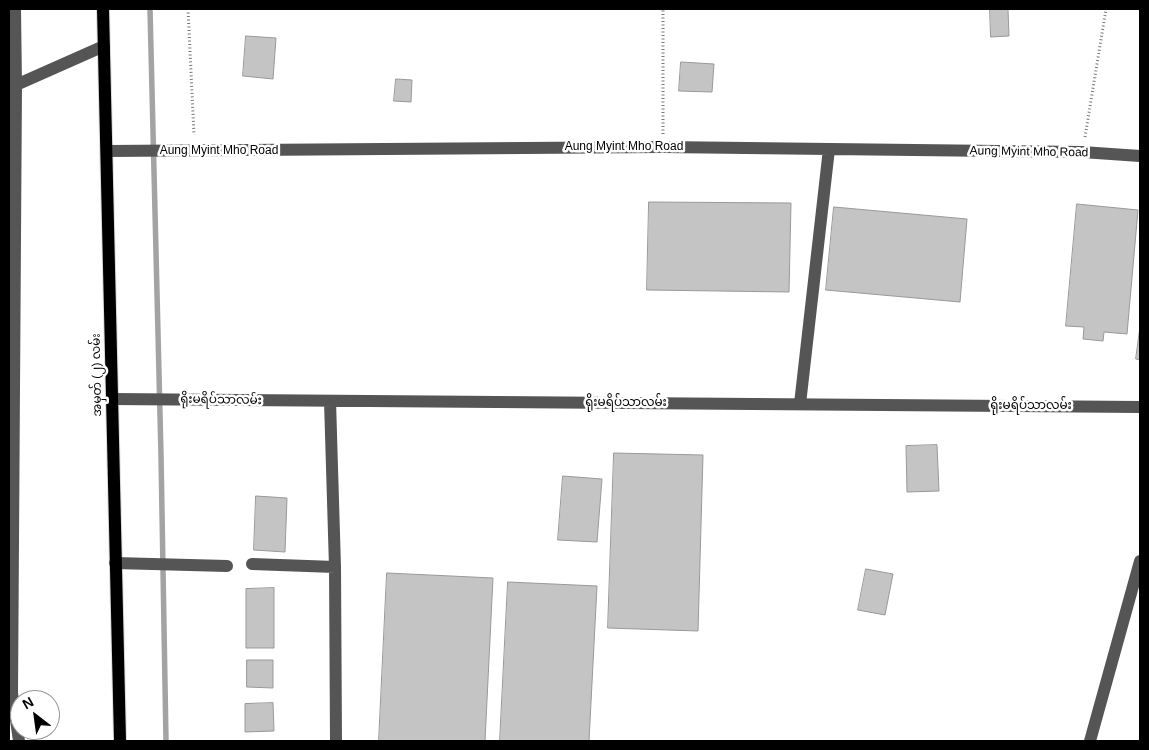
<!DOCTYPE html>
<meta charset="utf-8">
<style>
body{margin:0}
#map{position:relative;width:1149px;height:750px;overflow:hidden;background:#fff;font-family:Arial,sans-serif}
canvas{display:block}
.frame{position:absolute;inset:0;border:10px solid #000;pointer-events:none}
.north{position:absolute;left:10px;top:690px;width:50px;height:50px;box-sizing:border-box;background:#fff;border:1px solid #999;border-radius:50%;rotate:330deg;font-size:14px;font-weight:700;line-height:20px;text-align:center;color:#000}
.north::after{content:'';display:block;margin:auto;width:18px;height:22px;background:#000;clip-path:polygon(50% 0,100% 100%,50% 72%,0 100%)}
</style>
<div id="map">
<canvas width="1149" height="750"></canvas>
<div class="frame"></div>
<div class="north">N</div>
</div>
<script>
const c = document.querySelector('canvas').getContext('2d');
c.lineJoin = 'round';
function strokePath(path, color, width, dash) { c.strokeStyle = color; c.lineWidth = width; c.lineCap = dash ? 'butt' : 'round'; c.setLineDash(dash || []); c.stroke(path); }
function fill(path, color) { c.fillStyle = color; c.fill(path, 'evenodd'); }
function label(font, color, halo, rows, align = 'center') {
  c.font = font + ' Arial,"Noto Sans Myanmar",sans-serif'; c.lineWidth = 5; c.setLineDash([]); c.textBaseline = 'middle'; c.strokeStyle = halo; c.fillStyle = color; for (const [text, x, y, turn = 0] of rows) {
    c.save(); c.translate(x, y); c.rotate((+turn || 0) * Math.PI / 180); c.textAlign = isNaN(turn) ? turn : align; if (halo) c.strokeText(text, 0, 0); c.fillText(text, 0, 0); c.restore();
  }
}
const stream = new Path2D(`
 M150 9 161 455 166 741`);
const building = new Path2D(`
 M990 9H1008L1009 36 991 37Z
 M246 36 276 38 273 79 243 76Z
 M681 62 714 64 712 92 679 91Z
 M396 79 412 80 411 102 394 101Z
 M649 202 791 203 789 292 647 290Z
 M1077 204 1138 210 1127 334 1104 332 1103 341 1083 339 1084 327 1066 326Z
 M834 207 967 219 960 302 826 290Z
 M1140 327V360L1136 359Z
 M937 445 939 491 907 492 906 446Z
 M614 453 703 455 698 631 608 628Z
 M563 476 602 479 597 542 558 540Z
 M256 496 287 498 285 552 254 550Z
 M866 569 893 574 885 615 858 610Z
 M387 573 493 578 485 741H379Z
 M508 582 597 586 589 741H500Z
 M274 588V648H246V589Z
 M247 660H273V688L247 687Z
 M273 703 274 731 245 732V704Z`);
const path = new Path2D(`
 M188 9 194 135
 M663 134V9
 M1085 137 1106 9`);
const minor = new Path2D(`
 M15 9 16 85 12 693 19 741
 M16 85 104 46
 M107 151 662 147 1082 152 1140 156
 M111 399 1140 407
 M800 404 829 149
 M115 563 227 566
 M252 564 335 567 330 401
 M335 567 336 741
 M1090 741 1140 561`);
const major = new Path2D(`
 M103 9 120 741`);
const streetNames = [
 ["Aung Myint Mho Road",624,147],
 ["Aung Myint Mho Road",219,151],
 ["Aung Myint Mho Road",1029,152,1],
 ["အမှတ် (၂) လမ်း",97,375,-91],
 ["ရိုးမရိပ်သာလမ်း",221,400,1],
 ["ရိုးမရိပ်သာလမ်း",626,403],
 ["ရိုးမရိပ်သာလမ်း",1031,406]
];
strokePath(stream, '#a3a3a3', 5.5);
fill(building, '#c4c4c4');
strokePath(building, '#999', 1);
strokePath(major, '#dbdbdb', 14);
strokePath(path, '#777', 3, [1, 2.5]);
strokePath(minor, '#555', 12);
strokePath(major, '#000', 12);
label('12px', '#000', '#fff', streetNames);
</script>
